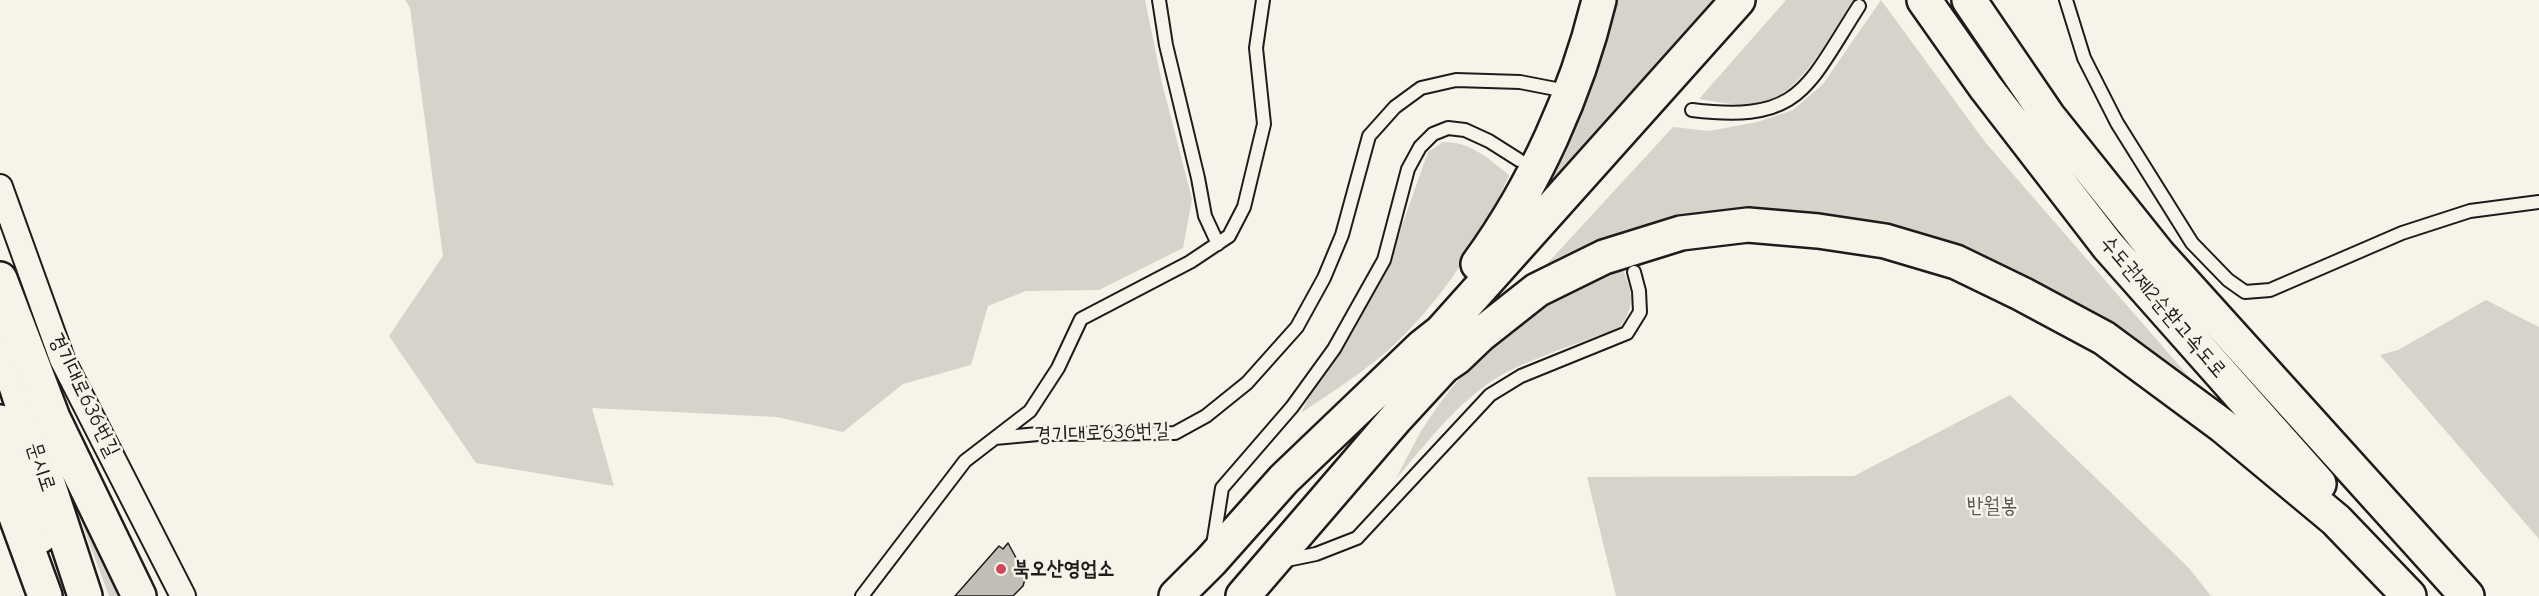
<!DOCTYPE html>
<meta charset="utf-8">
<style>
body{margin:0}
canvas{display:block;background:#f7f3e8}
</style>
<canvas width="2539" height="596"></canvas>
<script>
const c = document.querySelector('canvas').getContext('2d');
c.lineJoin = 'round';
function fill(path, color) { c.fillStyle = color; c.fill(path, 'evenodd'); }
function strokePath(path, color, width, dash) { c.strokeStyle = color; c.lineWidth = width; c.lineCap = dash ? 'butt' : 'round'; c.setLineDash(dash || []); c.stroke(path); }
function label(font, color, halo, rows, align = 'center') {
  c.font = font + ' "Comic Neue","Poor Story",sans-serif'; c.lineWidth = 5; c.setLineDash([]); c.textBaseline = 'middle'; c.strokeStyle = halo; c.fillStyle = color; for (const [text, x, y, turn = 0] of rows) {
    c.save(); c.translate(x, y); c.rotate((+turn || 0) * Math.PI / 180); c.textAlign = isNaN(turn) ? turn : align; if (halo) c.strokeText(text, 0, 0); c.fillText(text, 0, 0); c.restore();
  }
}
const green = new Path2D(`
 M405 0H1145L1162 83 1192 199 1183 248 1099 290 1026 291 988 306 971 365 903 384 843 432 777 417 592 408 614 486 476 463 389 336 443 256 410 8Z
 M1616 0H1716L1533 205 1590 78Z
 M1786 0H1853C1831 33 1801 97 1759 103 1739 107 1719 102 1699 99Z
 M1881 0 1985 142 2197 386 2032 285 1769 216 1533 279 1673 127 1709 131 1757 122 1793 110 1823 84Z
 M1443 142C1471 142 1488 158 1509 175 1483 236 1445 296 1397 342 1369 369 1333 391 1301 413L1311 393 1353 332 1393 251 1428 152Z
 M1622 268C1632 290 1636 307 1620 327 1585 341 1547 353 1513 369 1465 392 1430 439 1396 479 1406 460 1415 440 1427 422 1463 367 1516 316 1575 286 1590 279 1606 274 1622 268Z
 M2486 300 2539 327V539L2380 355 2398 350Z
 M2010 395 2188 567 2211 596H1616L1587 477 1854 476Z
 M70 492 124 596H109Z`);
const building = new Path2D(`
 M1008 543 1026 576 1023 586 1013 596H955L999 546 1003 549Z`);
const lane = new Path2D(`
 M1159 0 1166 45 1198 178 1205 216 1218 244
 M2066 0 2084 58 2117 123 2192 243 2228 280 2245 292 2270 290 2402 233 2470 211 2539 202
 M1692 110C1800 123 1806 89 1859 6
 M995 438 1038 434 1175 433 1206 416 1247 383 1297 327 1324 278 1342 235 1369 136 1395 107 1421 88 1456 80 1520 82 1556 89
 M1213 545 1222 488 1292 407 1334 349 1384 260 1408 169 1420 147 1433 134 1448 128 1465 130 1489 141 1519 160
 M1282 561 1316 554 1357 538 1490 395 1521 376 1627 333 1640 312 1639 291 1634 272
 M862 596 965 461 1030 411 1058 368 1081 319 1190 262 1229 236 1244 207 1264 124 1256 48 1263 0`);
const street = new Path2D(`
 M0 187 62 359 183 596`);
const secondary = new Path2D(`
 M0 337 85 596
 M0 422 40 536`);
const highway = new Path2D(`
 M1924 0 1986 88 2108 246 2319 484
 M1969 0 2048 116 2159 255 2467 596
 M1478 264C1534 187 1577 92 1599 0
 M0 279 53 418 139 596
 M0 473 45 596
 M1176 596 1211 561 1284 479 1422 347 1441 332 1738 0
 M1243 596 1396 418 1443 367 1456 358 1480 335 1537 290 1604 257 1681 233 1748 225 1818 231 1885 241 1956 262 2022 294 2104 338 2223 426 2336 520 2409 596`);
const markers = [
 [1001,569,6,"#d1495b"]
];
const streetNames = [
 ["수도권제2순환고속도로",2163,307,49],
 ["경기대로636번길",84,395,64],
 ["경기대로636번길",1102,433,-2],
 ["문시로",41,467,72]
];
const parkNames = [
 ["반월봉",1992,506]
];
const poiNames = [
 ["북오산영업소",1013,569]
];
fill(green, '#d7d3cb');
fill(building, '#c0beb5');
strokePath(building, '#1c1c1c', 1.5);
strokePath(lane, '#1c1c1c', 16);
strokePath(street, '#1c1c1c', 28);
strokePath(secondary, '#1c1c1c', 38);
strokePath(highway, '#1c1c1c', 38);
strokePath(lane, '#f7f3e8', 12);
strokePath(street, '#f7f3e8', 24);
strokePath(secondary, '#f7f3e8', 33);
strokePath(highway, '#f7f3e8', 33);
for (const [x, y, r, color] of markers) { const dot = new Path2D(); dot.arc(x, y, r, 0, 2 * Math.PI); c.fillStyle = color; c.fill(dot); strokePath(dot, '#f7f3e8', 2); }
label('21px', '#1c1c1c', '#f7f3e8', streetNames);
label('21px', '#545351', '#f7f3e8', parkNames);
label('bold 21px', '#1c1c1c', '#f7f3e8', poiNames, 'left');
</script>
